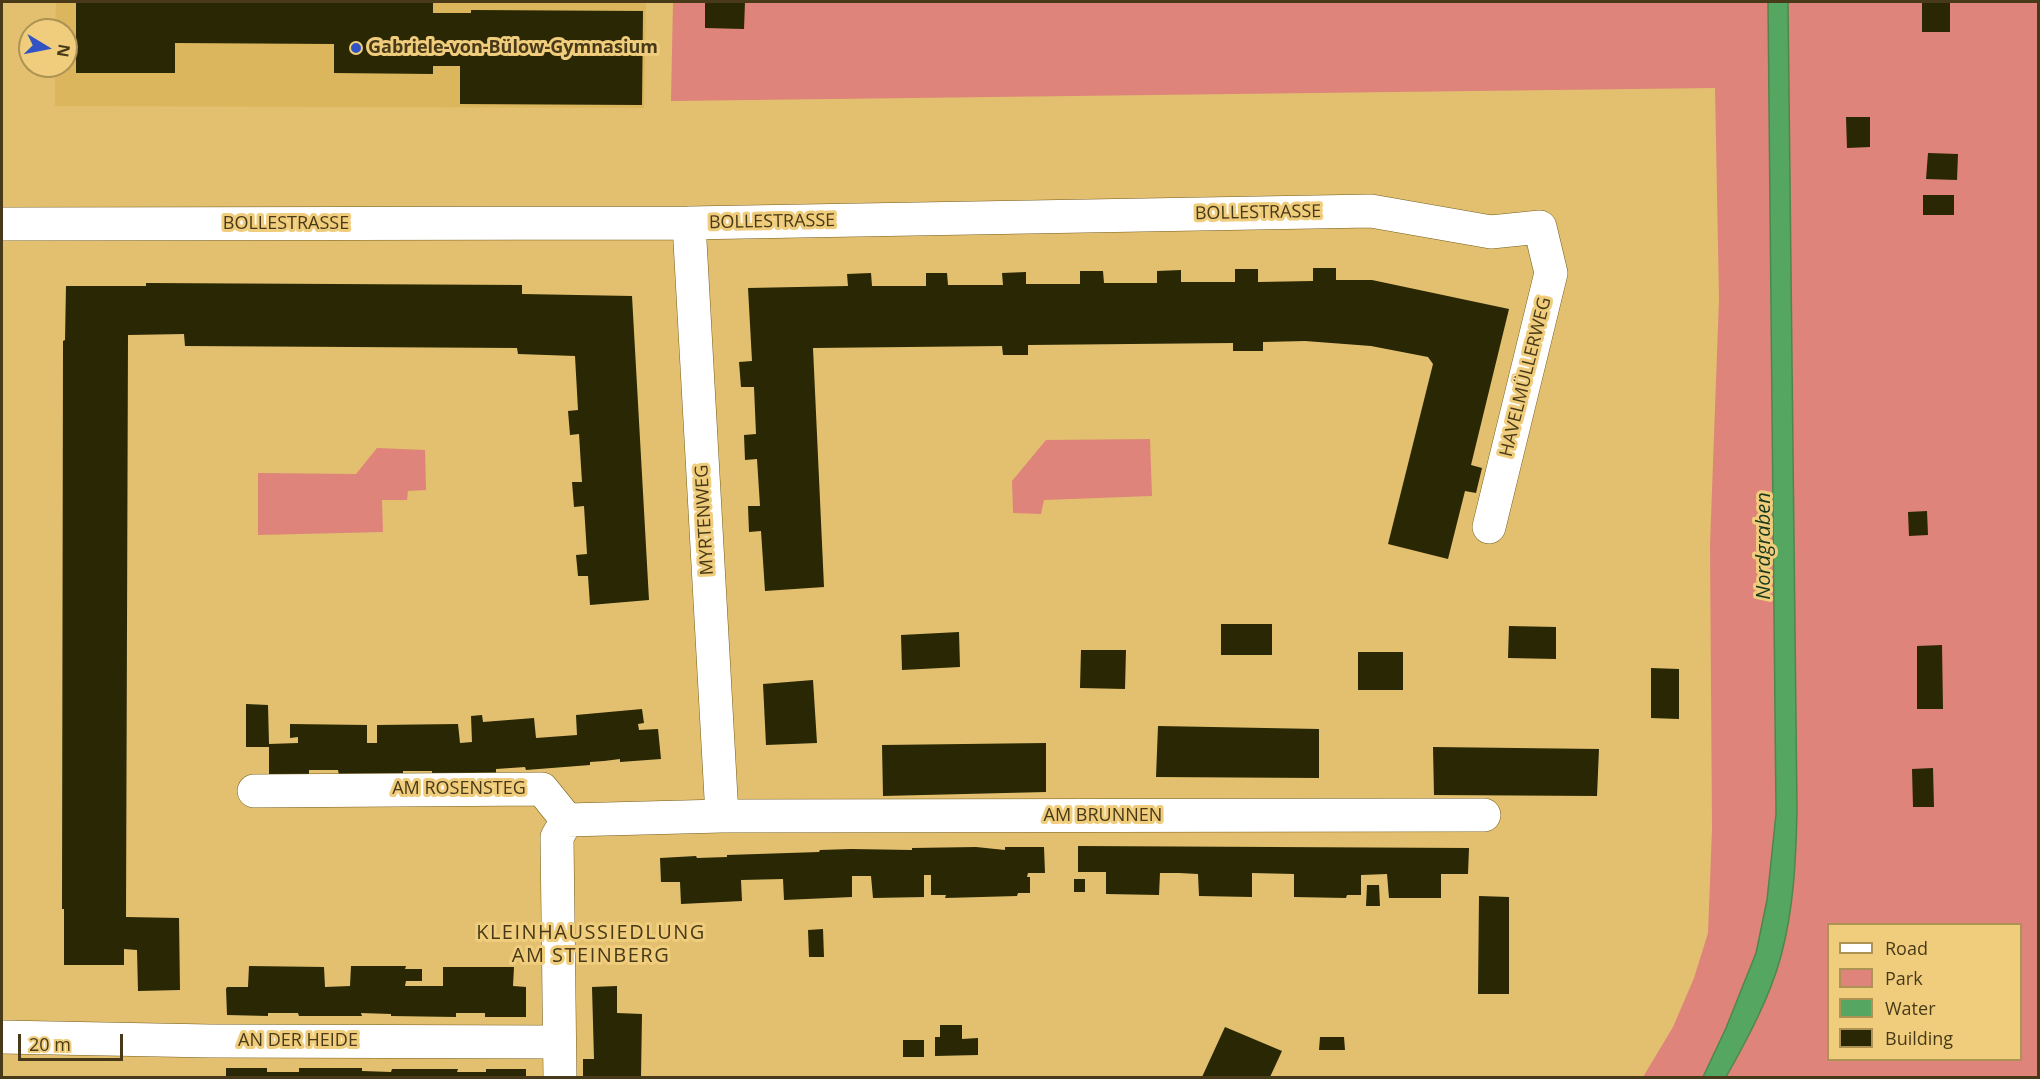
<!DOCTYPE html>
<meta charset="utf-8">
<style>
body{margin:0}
#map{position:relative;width:2040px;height:1079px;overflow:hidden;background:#e2c06f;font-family:"Open Sans",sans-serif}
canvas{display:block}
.frame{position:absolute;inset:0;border:3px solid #483a18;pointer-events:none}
.legend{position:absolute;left:1827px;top:923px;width:195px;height:138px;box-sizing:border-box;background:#f0cd7c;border:2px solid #ad9254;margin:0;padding:8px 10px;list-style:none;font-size:18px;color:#483a18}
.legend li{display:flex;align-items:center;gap:12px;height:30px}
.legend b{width:30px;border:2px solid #ad9254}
.north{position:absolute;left:18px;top:18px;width:60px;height:60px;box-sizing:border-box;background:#f0cd7c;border:2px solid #ad9254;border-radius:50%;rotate:100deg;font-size:16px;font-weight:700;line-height:24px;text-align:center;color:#483a18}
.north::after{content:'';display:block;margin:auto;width:21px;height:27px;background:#3253c4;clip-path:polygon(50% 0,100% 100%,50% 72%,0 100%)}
.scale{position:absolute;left:18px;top:1034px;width:105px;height:27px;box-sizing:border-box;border:3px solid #483a18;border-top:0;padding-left:8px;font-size:18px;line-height:21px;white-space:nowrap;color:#483a18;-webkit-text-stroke:4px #f0cd7c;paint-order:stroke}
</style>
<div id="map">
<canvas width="2040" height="1079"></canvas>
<div class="frame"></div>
<ul class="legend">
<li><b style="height:8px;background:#fff"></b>Road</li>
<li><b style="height:16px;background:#de847a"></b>Park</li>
<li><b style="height:16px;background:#54a660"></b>Water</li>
<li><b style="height:16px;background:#292704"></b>Building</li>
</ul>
<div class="north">N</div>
<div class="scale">20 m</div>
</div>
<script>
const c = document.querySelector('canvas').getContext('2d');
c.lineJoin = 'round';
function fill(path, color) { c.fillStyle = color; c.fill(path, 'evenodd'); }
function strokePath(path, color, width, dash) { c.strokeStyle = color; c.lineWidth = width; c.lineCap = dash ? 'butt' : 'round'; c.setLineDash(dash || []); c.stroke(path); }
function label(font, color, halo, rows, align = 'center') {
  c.font = font + ' "Open Sans",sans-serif'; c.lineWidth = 6; c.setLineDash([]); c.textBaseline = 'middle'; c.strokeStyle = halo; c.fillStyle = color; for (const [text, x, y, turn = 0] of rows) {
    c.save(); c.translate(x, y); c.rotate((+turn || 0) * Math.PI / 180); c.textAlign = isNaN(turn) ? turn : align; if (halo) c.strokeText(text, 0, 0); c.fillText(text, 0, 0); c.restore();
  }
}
const built = new Path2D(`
 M56 2H646L644 108 55 106V66H66V30H55Z`);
const green = new Path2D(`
 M673 2H1768L1776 814C1771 860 1771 910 1756 955 1742 997 1722 1037 1703 1077H1643L1673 1027 1694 978 1708 933 1712 829 1710 545 1719 299 1715 88 671 101Z
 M1788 2H2038V1077L1726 1078C1747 1040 1770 997 1781 956 1794 908 1796 858 1797 809ZM1828 924H2020V1060H1828Z
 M1150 439 1152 496 1044 500 1041 514 1013 513 1012 481 1046 440Z
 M377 448 425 450 426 490 408 491 407 500H382L383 532 258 535V473L356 474Z`);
const water = new Path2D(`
 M1768 2H1788L1797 809C1796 858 1794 908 1781 956 1770 997 1747 1040 1726 1077H1703L1726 1028 1756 953 1767 900 1776 814Z`);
const building = new Path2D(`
 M76 2H433V13H471V10L643 11 642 105 460 104V66H433V74L334 73V44L175 43V73H76Z
 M705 2H745L744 29 705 28Z
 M1922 2H1950V32H1922Z
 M1846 117H1870V147L1847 148Z
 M1928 153 1958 154 1957 180 1926 179Z
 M1923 195H1954V215H1923Z
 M1313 268H1336V280H1372L1509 309 1471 465 1482 468 1476 493 1465 491 1448 559 1388 544 1433 364 1428 357 1371 346 1305 341 1263 342V351H1233V343L1028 345V355H1003L1002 346 813 348 824 587 765 591 761 531 749 532 748 506H760L757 459 745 460 744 435 756 434 754 387H741L739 362 752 361 748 288 848 286 847 274 871 273 872 286H926V273H947L948 285H1003L1002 273 1026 272V284H1080V271H1103L1104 283H1157V271L1181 270V282H1235V269H1258V282L1313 281Z
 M146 283 522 285V294L632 296 649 600 590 605 588 576H578L576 555 587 554 584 506 574 507 572 482H582L579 434 570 435 568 411 578 410 575 356 518 354 517 348 185 346 184 334 128 335 126 917 179 918 180 990 138 991 137 950 124 949V965H64V909H62L63 341 65 340 66 286H146Z
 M1927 511 1928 535 1909 536 1908 512Z
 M1221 624H1272V655H1221Z
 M1509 626 1556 627V659L1508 658Z
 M959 632 960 667 902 670 901 635Z
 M1942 645 1943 709H1917V646Z
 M1081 650H1126L1125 689 1080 688Z
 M1358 652H1403V690H1358Z
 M1651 668 1679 669V719L1651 718Z
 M813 680 817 743 766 745 763 684Z
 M246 704 268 705 269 744 298 743V737L290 738V724L367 725V743H377V725L458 724 460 743 472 742 471 716 482 715 483 722 534 718 536 738 577 735 576 715 642 709 644 723 638 724 639 730 658 729 661 759 620 762V759L604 761 590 762V765L526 770 525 767 496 769V773L464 775H432V771H403V775H339L338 770H309V776L269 775V747H246Z
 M1158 726 1319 729V778L1156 777Z
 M1046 743V792L883 796 882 745Z
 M1433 747 1599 749 1597 796 1434 795Z
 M1933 768 1934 807H1913L1912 769Z
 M1078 846 1469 848 1468 874H1441V898H1389L1387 874 1361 875V895H1347L1346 898 1294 897V874L1252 873V897L1199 896 1198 874 1179 873H1160L1159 895 1106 894V872H1078Z
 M976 847 1005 850V847H1044L1045 873H1028L1027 877H1030V893H1018L1017 896 945 898 946 895H931V875H924V897L873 898 871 876H852V897L784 900 783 879 741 880 742 901 681 904 680 882H661L660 858 696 856 697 858 727 857V855L819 852 820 850 851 849 912 850V848Z
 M1074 879H1085V892H1074Z
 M1367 885H1379L1380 906H1366Z
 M1479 896 1509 897V994H1478Z
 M823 929 824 957H809L808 930Z
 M249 966 324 967 325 987 350 986 351 966H406L405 969H422V981H406L405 986H443V967H514L513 986 526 987V1017H485V1013H456V1017L391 1016V1014L361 1013 362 1016H299L298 1013H268V1016L227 1015 226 989 227 987H248Z
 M617 986V1013L642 1014 641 1077H583V1059H594L592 987Z
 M940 1025H962V1039L978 1038V1055L935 1056V1037H940Z
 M1225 1027 1282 1051 1270 1077H1202Z
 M1320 1037H1344L1345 1050H1319Z
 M903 1040H924V1057H903Z
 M226 1068H267V1072H299V1068H362V1071L391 1072 392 1069H458L457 1072H486V1069H526V1077H226Z`);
const minor = new Path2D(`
 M689 223 722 816
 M2 224 689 223 1371 211 1491 232 1540 227 1551 273 1489 527
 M254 791 542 789 567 820
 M567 820 722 816 1484 815
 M2 1037 210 1041 559 1042
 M560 1078 557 837 567 820`);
const markers = [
 [356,48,6,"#3253c4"]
];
const poiNames = [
 ["Gabriele-von-Bülow-Gymnasium",368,48]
];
const streetNames = [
 ["BOLLESTRASSE",1258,213,-1],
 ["BOLLESTRASSE",772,222,-1],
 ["BOLLESTRASSE",286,224],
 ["HAVELMÜLLERWEG",1526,377,-76],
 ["MYRTENWEG",705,520,-93],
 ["AM ROSENSTEG",459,789],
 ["AM BRUNNEN",1103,816],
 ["AN DER HEIDE",298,1041]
];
const waterNames = [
 ["Nordgraben",1764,546,-90]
];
const neighbourhoodNames = [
 ["KLEINHAUSSIEDLUNG",591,933],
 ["AM STEINBERG",591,956]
];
fill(built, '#dcb65c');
fill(green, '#de847a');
fill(water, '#54a660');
strokePath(water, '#50864a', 1.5);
fill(building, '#292704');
strokePath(minor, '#755c1c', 34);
strokePath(minor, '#fff', 33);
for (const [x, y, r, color] of markers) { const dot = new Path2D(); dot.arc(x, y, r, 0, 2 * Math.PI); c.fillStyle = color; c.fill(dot); strokePath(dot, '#f0cd7c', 2); }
label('bold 18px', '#483a18', '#f0cd7c', poiNames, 'left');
label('18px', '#483a18', '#f0cd7c', streetNames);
label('italic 20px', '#16371b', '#f0cd7c', waterNames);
c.letterSpacing = '1.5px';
label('20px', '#483a18', '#f0cd7c', neighbourhoodNames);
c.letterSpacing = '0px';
</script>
